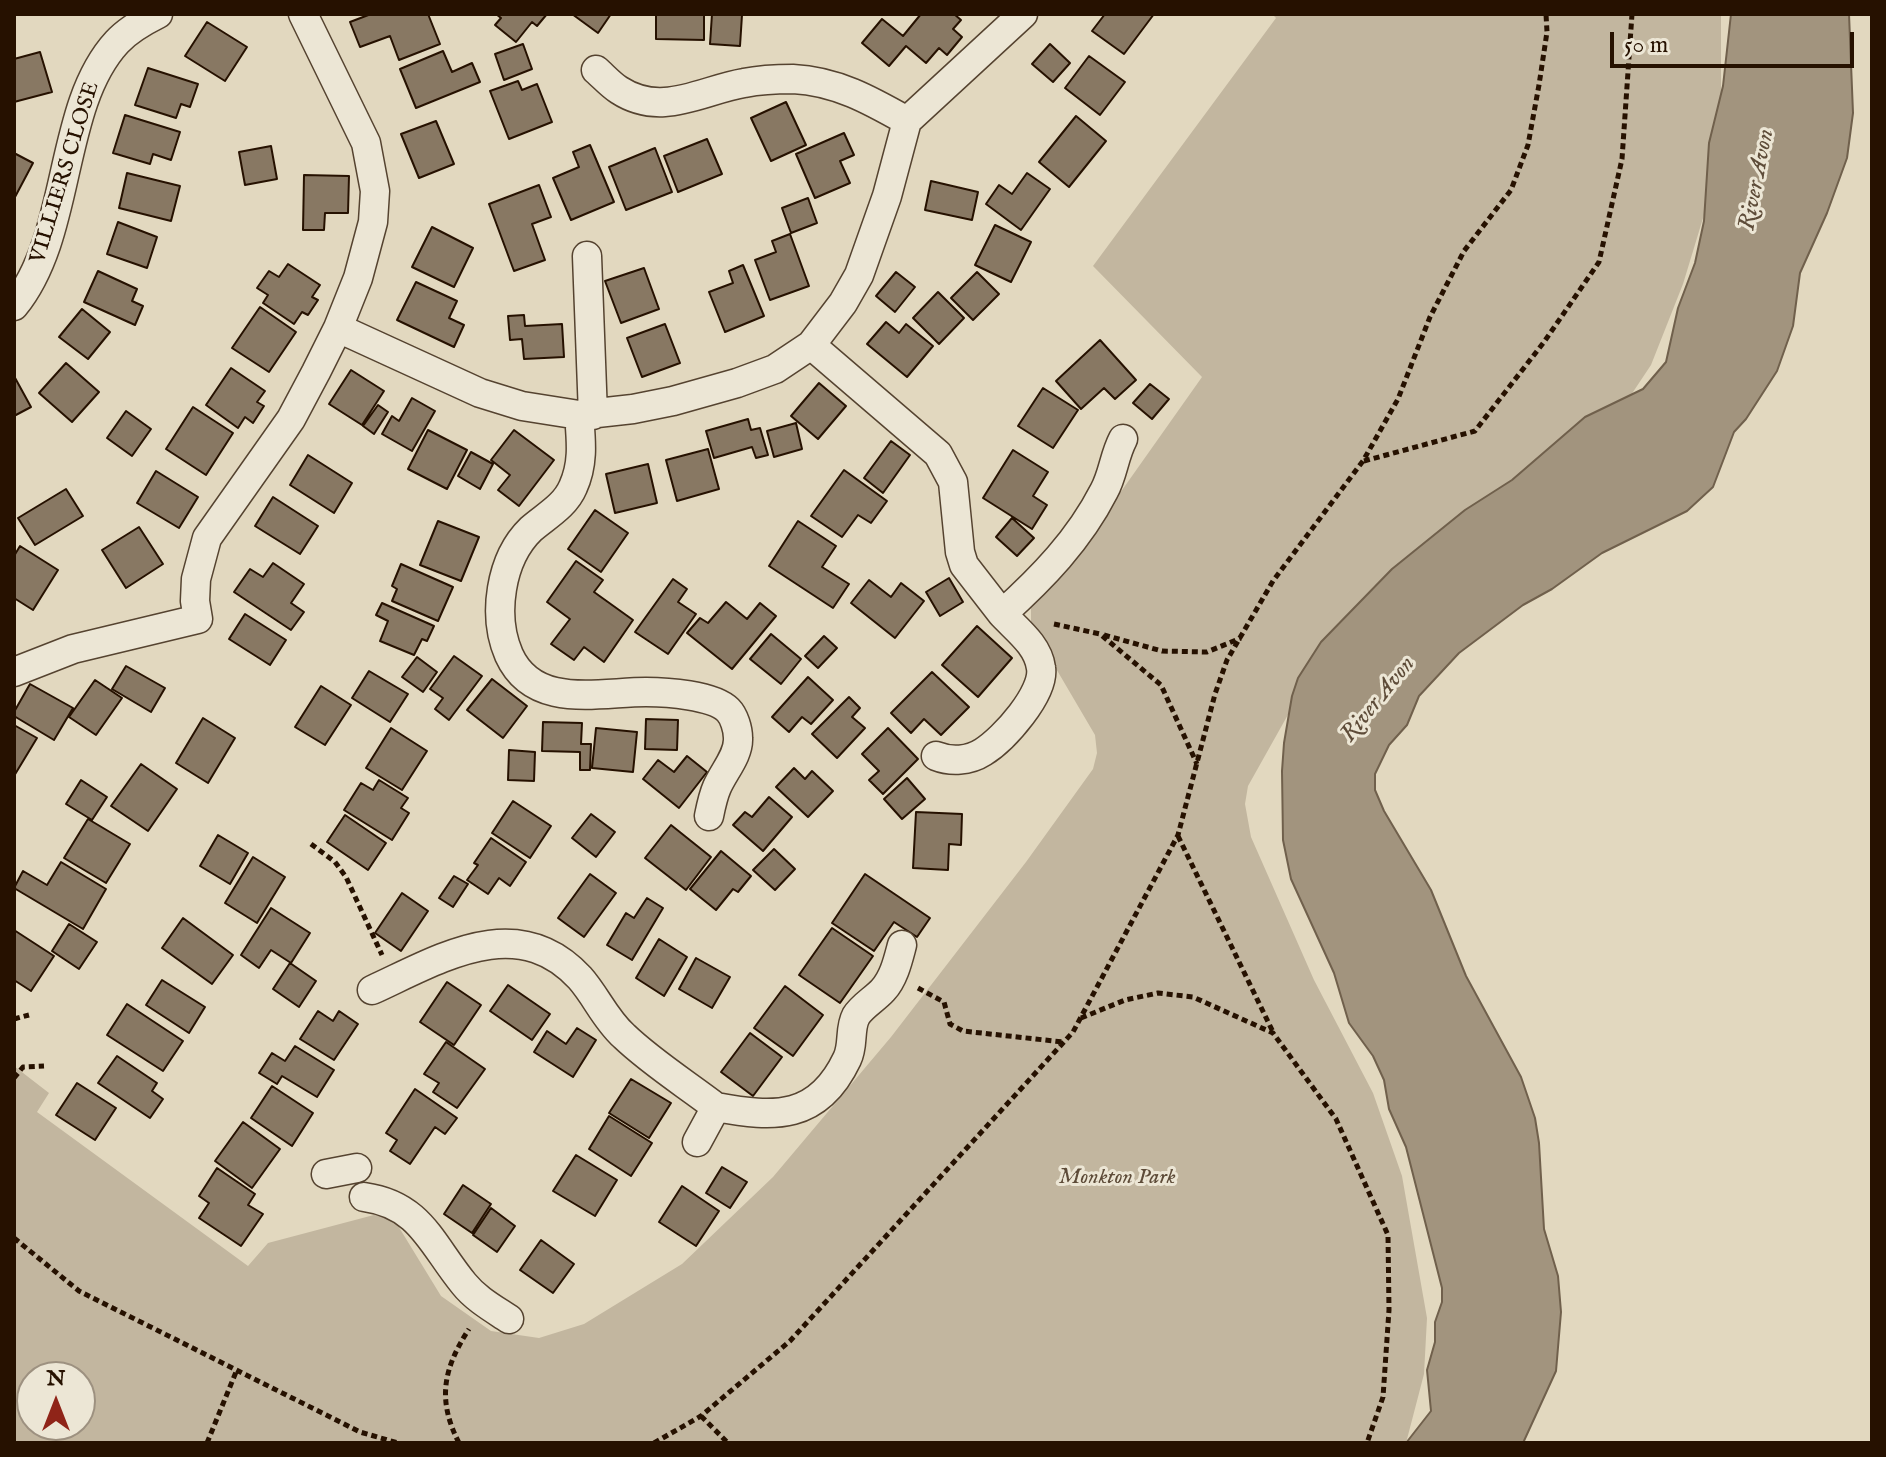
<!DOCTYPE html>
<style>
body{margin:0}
#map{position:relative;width:1886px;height:1457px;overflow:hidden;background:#e2d8bf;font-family:"IM FELL English",serif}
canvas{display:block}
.frame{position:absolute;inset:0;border:16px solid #261100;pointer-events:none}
.north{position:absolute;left:16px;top:1361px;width:80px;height:80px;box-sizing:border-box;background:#ece6d5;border:2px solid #9d9180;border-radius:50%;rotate:0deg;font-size:22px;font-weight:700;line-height:32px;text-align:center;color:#261100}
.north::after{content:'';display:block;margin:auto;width:28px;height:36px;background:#8f2418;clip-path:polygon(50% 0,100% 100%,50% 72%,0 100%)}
.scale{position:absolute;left:1610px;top:32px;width:244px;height:36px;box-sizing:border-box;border:4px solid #261100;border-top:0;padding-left:10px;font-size:24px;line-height:28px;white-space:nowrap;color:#261100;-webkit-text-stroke:6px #ece6d5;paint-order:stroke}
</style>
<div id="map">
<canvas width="1886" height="1457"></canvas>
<div class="frame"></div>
<div class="north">N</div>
<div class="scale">50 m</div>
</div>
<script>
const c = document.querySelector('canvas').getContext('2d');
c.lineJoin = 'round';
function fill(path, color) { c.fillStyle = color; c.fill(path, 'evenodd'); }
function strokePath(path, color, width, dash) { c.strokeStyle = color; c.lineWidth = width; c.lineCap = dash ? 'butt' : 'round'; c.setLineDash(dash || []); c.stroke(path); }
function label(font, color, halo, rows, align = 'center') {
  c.font = font + ' "IM FELL English",serif'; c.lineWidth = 6; c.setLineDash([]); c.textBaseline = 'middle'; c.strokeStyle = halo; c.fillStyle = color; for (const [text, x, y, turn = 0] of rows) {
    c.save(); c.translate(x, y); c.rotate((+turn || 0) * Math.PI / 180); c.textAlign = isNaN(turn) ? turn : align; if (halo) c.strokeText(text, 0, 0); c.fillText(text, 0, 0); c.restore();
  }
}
const green = new Path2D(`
 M1272 14H1721V140L1707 205 1683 284 1651 365 1621 410 1308 679 1248 786 1245 804 1251 837 1314 980 1373 1093 1402 1176 1427 1318 1424 1374 1406 1443H14V1066L49 1093 37 1112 248 1266 268 1243 389 1211 441 1296 491 1331 539 1338 584 1324 682 1264 773 1177 891 1037 1026 862 1093 769 1097 753 1095 735 1031 626V608L1108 510 1202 377 1093 266 1276 18ZM32 1377H80V1425H32Z`);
const water = new Path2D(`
 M1731 14H1849L1853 113 1847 158 1827 213 1800 273 1793 326 1777 371 1746 419 1734 432 1713 487 1687 511 1602 553 1552 589 1523 605 1459 653 1419 696 1407 725 1389 745 1375 774V790L1384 811 1431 890 1466 976 1521 1077 1535 1118 1539 1143 1544 1229 1558 1276 1561 1312 1556 1371 1523 1443H1406L1431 1411 1427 1370 1435 1342V1322L1442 1302V1288L1406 1147 1389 1109 1384 1080 1373 1056 1349 1023 1334 973 1291 879 1283 840 1282 771 1284 743 1292 696 1298 678 1321 642 1392 569 1465 510 1512 480 1585 417 1643 389 1666 362 1678 308 1695 263 1704 221 1709 143 1723 86Z`);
const building = new Path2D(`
 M371 14H428L440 44 399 60 390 36 360 47 350 22Z
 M496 14H547L537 26 532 22 516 42 495 25 501 18Z
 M572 14H611L598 33Z
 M656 14H704V40L656 39Z
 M712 14 742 15 740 46 710 44Z
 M921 14H954L961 20 953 29 962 37 947 55 939 48 926 63 906 46 889 66 862 43 882 19 903 36Z
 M1105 14H1154L1124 54 1092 31Z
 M207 22 247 47 225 81 185 56Z
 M523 44 532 69 504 80 495 54Z
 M1050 44 1070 63 1053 82 1032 64Z
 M443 51 452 72 472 63 480 82 416 108 400 69Z
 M40 52 52 92 14 102V59Z
 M1089 56 1125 82 1100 115 1065 88Z
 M148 68 198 84 190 107 181 104 176 118 135 105Z
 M518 81 522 90 537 84 552 122 509 139 490 91Z
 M786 102 806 145 771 161 751 118Z
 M125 115 180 132 171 160 153 154 150 164 113 153Z
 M1076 116 1106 141 1069 187 1039 162Z
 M436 121 454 164 419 178 401 134Z
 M844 133 854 155 840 161 850 183 815 198 796 154Z
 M707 139 722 174 678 192 664 156Z
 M590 145 614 202 571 220 553 178 579 167 573 152Z
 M271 146 277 179 245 185 239 152Z
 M655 148 672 192 626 210 609 167Z
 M14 153 33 163 15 197 14 196Z
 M127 173 180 186 171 221 119 208Z
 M1027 173 1050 189 1021 230 986 204 999 185 1012 194Z
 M304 175 349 176 348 213H325L324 230H303Z
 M931 181 978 192 972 220 925 210Z
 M539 185 551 217 532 224 545 260 514 271 489 204Z
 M808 198 817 223 791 233 782 208Z
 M118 222 157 237 147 268 107 254Z
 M995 225 1031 242 1011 282 975 265Z
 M432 227 473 248 454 287 412 267Z
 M790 234 809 286 770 300 755 260 776 252 772 241Z
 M288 264 320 285 312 297 318 300 308 315 302 312 294 324 263 303 268 295 257 288 269 271 279 277Z
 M743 265 764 316 725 332 709 292 733 283 729 271Z
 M644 268 659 309 621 323 605 281Z
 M98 271 137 289 132 301 143 306 135 325 84 302Z
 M896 272 915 287 895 312 876 296Z
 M977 272 999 294 973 320 951 298Z
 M416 282 457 301 449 318 464 325 454 347 397 320Z
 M938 292 964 318 939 344 913 318Z
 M260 307 296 332 269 372 232 348Z
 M82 309 110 332 88 359 59 337Z
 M524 315 525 326 562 324 564 357 524 359 522 339 510 340 508 316Z
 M886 322 899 333 906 324 933 346 907 377 867 344Z
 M665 324 680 363 642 377 627 338Z
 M1100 340 1136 380 1115 399 1104 388 1081 409 1056 381Z
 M66 363 99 392 72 422 39 393Z
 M231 368 265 391 257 402 264 406 253 423 245 417 238 428 206 405Z
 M351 370 384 391 362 425 329 404Z
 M14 376 31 407 14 416Z
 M819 383 846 406 818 439 791 416Z
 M1150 384 1169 399 1152 419 1133 403Z
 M1043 388 1078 410 1053 448 1018 426Z
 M412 398 435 411 412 451 382 434 392 416 399 421Z
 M378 405 388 412 374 434 363 426Z
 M193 407 233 433 206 475 166 449Z
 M126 411 151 429 132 456 107 438Z
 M748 419 751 430 760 428 768 455 756 458 752 447 714 458 706 431Z
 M796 423 802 449 774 457 767 431Z
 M428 430 467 450 447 489 408 469Z
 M514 430 554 460 519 506 498 490 510 475 491 460Z
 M891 441 910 455 883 493 864 478Z
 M708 449 719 489 677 501 666 460Z
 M1013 450 1048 472 1033 496 1047 505 1032 529 983 498Z
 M471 452 493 464 480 489 458 476Z
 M308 455 352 483 334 513 290 485Z
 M648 464 657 503 615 513 606 474Z
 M844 470 887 501 871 523 858 515 842 537 811 516Z
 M156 471 198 497 179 528 137 503Z
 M66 489 83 516 35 545 18 518Z
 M273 497 318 526 300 554 255 526Z
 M595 510 628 533 601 572 568 549Z
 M1012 518 1034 538 1017 556 996 537Z
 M438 521 479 537 461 581 420 565Z
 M798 521 836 546 822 567 849 584 833 608 769 566Z
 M139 527 163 564 126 588 102 550Z
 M20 546 58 570 33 610 14 598V556Z
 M576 561 603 580 594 592 633 620 604 662 584 647 574 660 551 644 570 619 547 602Z
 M273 563 304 584 291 603 304 612 291 630 234 592 250 569 263 577Z
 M401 564 453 587 438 621 392 601 397 589 392 586Z
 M949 578 963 602 940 616 926 592Z
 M673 579 687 589 678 602 696 614 668 654 635 632Z
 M869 580 891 597 901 583 924 601 895 638 851 603Z
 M726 602 747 619 760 603 776 616 732 669 687 633 700 618 708 623Z
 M382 603 434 626 427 641 422 639 414 655 380 641 388 621 376 615Z
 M245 614 286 640 270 665 229 639Z
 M977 626 1012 658 978 697 942 665Z
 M771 634 801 659 781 684 750 659Z
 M824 636 837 648 818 668 805 656Z
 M454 656 482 676 449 720 435 709 443 698 430 689Z
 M417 657 437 672 423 692 402 677Z
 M126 666 165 688 151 712 112 689Z
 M369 671 408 694 390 722 352 698Z
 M932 672 969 707 941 735 924 719 911 733 891 713Z
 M808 677 833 700 811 724 802 717 789 732 772 717Z
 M492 679 527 706 503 738 467 710Z
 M95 680 122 698 96 735 69 717Z
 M30 684 73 708 54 740 14 716V712Z
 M321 686 351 705 325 745 295 727Z
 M849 697 860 708 852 717 865 728 837 758 812 734Z
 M203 718 235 738 208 783 176 763Z
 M646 719 678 720 677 750 645 749Z
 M543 722 582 723 581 744H591L590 770H580V752L542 751Z
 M14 725 37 738 14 776Z
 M391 728 427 751 402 790 366 768Z
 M596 728 637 732 633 772 592 768Z
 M888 728 918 759 883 794 869 780 879 771 862 754Z
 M509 750 535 752 534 781 508 780Z
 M687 756 707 772 679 808 643 779 658 760 674 772Z
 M141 764 177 789 148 831 111 806Z
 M794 768 805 779 812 771 833 791 808 817 776 787Z
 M907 778 925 799 902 819 884 799Z
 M81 780 107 797 92 820 66 804Z
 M379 780 408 798 401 808 409 813 392 840 344 810 361 783 373 790Z
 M769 797 792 817 763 851 733 825 745 812 752 817Z
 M513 801 551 826 530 858 492 833Z
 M916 812 962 814 961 845 949 844 948 870 913 868Z
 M591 814 615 832 596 857 572 838Z
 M345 815 386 843 368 870 327 842Z
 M88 819 130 844 106 883 64 858Z
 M671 825 711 857 686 890 645 858Z
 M218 835 248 853 230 884 200 866Z
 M491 838 526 862 510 886 499 878 488 894 467 880 478 865 474 863Z
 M774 849 795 869 775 890 753 870Z
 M721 851 751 876 738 892 733 889 716 910 690 889Z
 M253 857 285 877 257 923 225 903Z
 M61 862 106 889 83 929 14 888 23 871 47 885Z
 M590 874 616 893 584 937 558 918Z
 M865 874 930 918 917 937 894 922 874 951 832 923Z
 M454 876 468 884 453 907 439 898Z
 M402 893 428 911 401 951 375 933Z
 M647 898 663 908 632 960 607 945 626 913 634 918Z
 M271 908 310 933 291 963 271 950 259 968 241 955Z
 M183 918 233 955 212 984 162 948Z
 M69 924 97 942 79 969 52 951Z
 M832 928 873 956 840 1003 799 975Z
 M14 930 54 956 31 991 14 980Z
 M659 939 687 957 664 996 636 978Z
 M696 958 730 977 712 1008 679 989Z
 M290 963 316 981 299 1007 273 989Z
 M162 980 205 1007 189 1033 146 1005Z
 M447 982 481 1005 454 1045 420 1022Z
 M508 985 550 1014 532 1040 490 1011Z
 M785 986 823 1015 793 1056 754 1028Z
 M127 1004 183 1041 163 1071 107 1035Z
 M318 1011 333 1021 339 1011 358 1024 334 1060 300 1039Z
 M577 1028 596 1040 573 1077 534 1052 547 1031 566 1044Z
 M750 1033 782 1057 753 1096 721 1072Z
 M446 1042 485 1069 457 1108 433 1092 439 1083 424 1074Z
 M295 1046 334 1070 317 1097 282 1076 277 1084 259 1073 272 1053 285 1061Z
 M117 1056 157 1083 152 1091 163 1099 150 1118 98 1083Z
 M631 1079 671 1103 649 1138 609 1113Z
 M77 1083 116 1108 95 1140 56 1115Z
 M272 1086 313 1113 292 1146 251 1118Z
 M415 1089 457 1118 445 1134 435 1127 410 1164 390 1151 397 1140 386 1133Z
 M609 1116 652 1143 631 1176 589 1149Z
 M243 1122 280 1149 252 1188 215 1161Z
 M576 1155 617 1180 595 1216 553 1191Z
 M722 1167 747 1182 730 1208 706 1193Z
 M217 1168 255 1194 248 1205 263 1214 241 1246 199 1218 209 1203 199 1196Z
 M463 1185 491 1204 472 1233 444 1214Z
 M682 1186 719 1211 696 1246 659 1222Z
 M491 1208 515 1226 497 1252 473 1235Z
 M541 1240 574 1264 553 1293 520 1270Z`);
const path = new Path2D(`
 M1364 461 1475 431 1544 342 1599 262 1622 159 1632 14
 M1054 624 1100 634 1161 685 1197 764
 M1104 635 1162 651 1207 652 1241 638
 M1178 836 1273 1032
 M311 844 335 862 346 877 382 955
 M918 988 944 1002 950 1024 963 1031 1063 1042
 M1081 1018 1125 1000 1158 993 1193 997 1273 1033 1336 1119 1388 1235 1389 1310 1383 1397 1367 1443
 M14 1019 29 1015
 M14 1078 23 1067 44 1066
 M14 1238 79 1291 360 1432 398 1443
 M701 1416 728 1443
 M207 1443 236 1372
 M459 1443C437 1400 443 1369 469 1329
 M654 1443 701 1416 790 1341 1073 1032 1178 835 1215 694 1227 660 1273 581 1363 461 1398 399 1430 317 1464 251 1511 190 1528 145 1539 85 1547 32 1546 14`);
const minor = new Path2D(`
 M596 70C603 76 611 85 619 90 662 118 702 90 744 83 759 80 777 79 793 79 836 81 870 100 907 121
 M587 256 593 415
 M14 306C73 234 57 107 117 42 128 30 144 21 158 14
 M338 328 480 393 522 406 579 415 633 409 673 401 737 383 775 369 811 345 843 303 859 275 887 196 907 121 1023 14
 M811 345 938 454 953 482 960 552 964 565 1002 614
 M579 415C581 440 584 463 573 487 565 506 546 516 531 529 500 559 492 616 509 655 534 710 599 692 646 692 666 692 713 695 728 710 734 716 738 729 738 738 739 755 724 771 717 787 713 796 711 806 709 816
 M14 672 73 649 198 619 195 601 196 579 207 538 291 419 316 372 338 328 358 278 373 222 375 191 366 143 303 14
 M936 756C951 762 969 761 983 752 1004 739 1045 693 1041 668 1038 645 1017 630 1002 614 1042 578 1079 540 1104 491 1113 475 1114 456 1123 439
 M372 990C440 959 517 910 580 978 596 996 605 1019 624 1036 651 1062 686 1084 716 1107L697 1142
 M716 1107C775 1118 818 1120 847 1059 854 1045 849 1029 856 1016 862 1006 875 999 883 990 894 978 898 960 902 945
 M326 1174 357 1168
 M364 1197C421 1205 431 1244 464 1284 476 1299 494 1309 509 1319`);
const streetNames = [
 ["VILLIERS CLOSE",66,173,-73]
];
const parkNames = [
 ["Monkton Park",1117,1178]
];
const waterNames = [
 ["River Avon",1758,180,-79],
 ["River Avon",1379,700,-51]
];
fill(green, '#c2b69f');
fill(water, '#a2947e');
strokePath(water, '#70604c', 2);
fill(building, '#887863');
strokePath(building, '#261100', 2);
strokePath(minor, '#554330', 31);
strokePath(path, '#261100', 5, [6, 4]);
strokePath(minor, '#ece6d5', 28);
label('22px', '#261100', '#ece6d5', streetNames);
label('italic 22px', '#5d4b38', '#ece6d5', parkNames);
label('italic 24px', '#5e4c39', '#ece6d5', waterNames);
</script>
